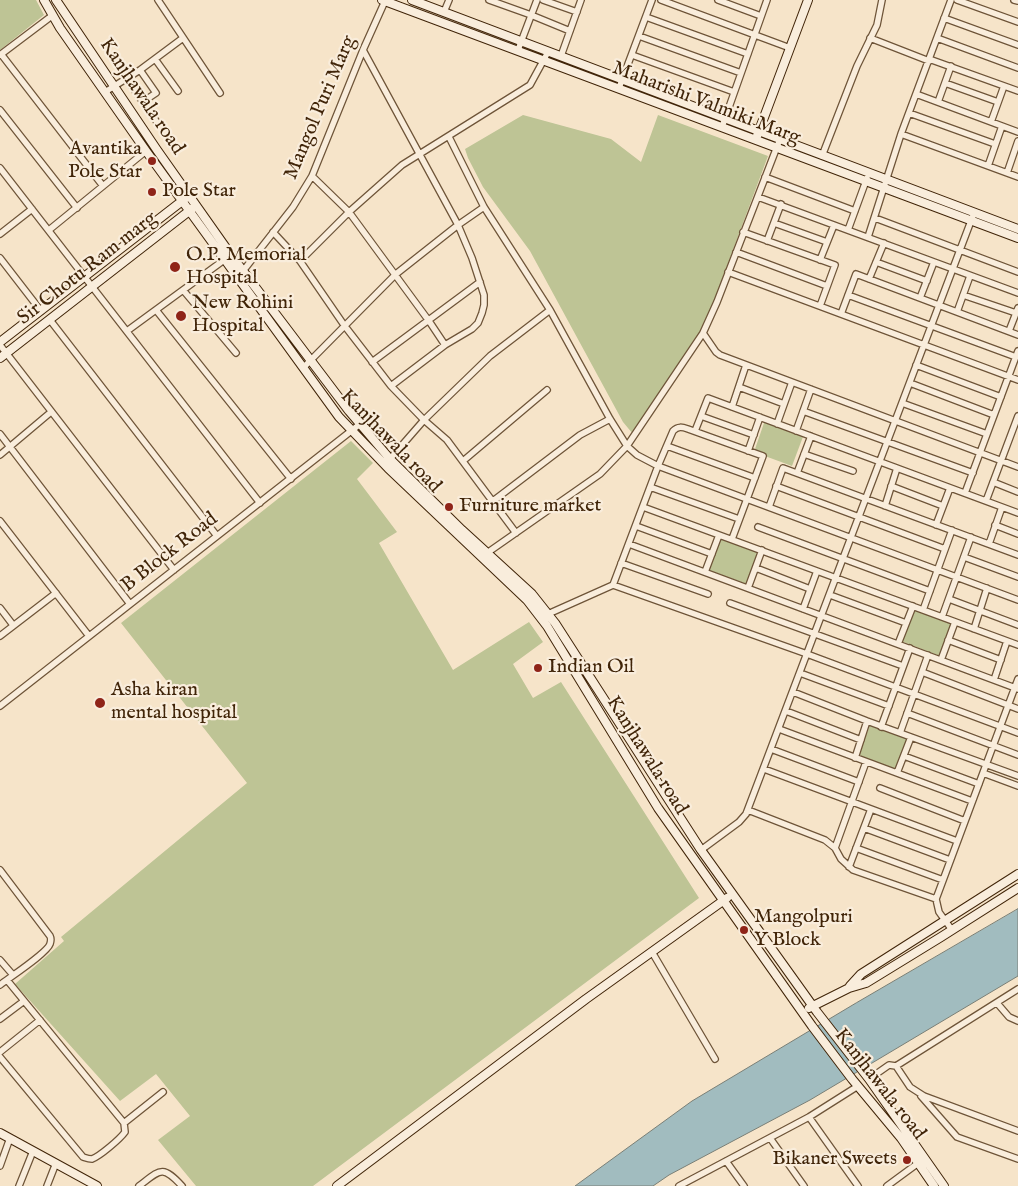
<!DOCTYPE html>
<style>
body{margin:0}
canvas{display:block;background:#f6e4c9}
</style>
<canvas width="1018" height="1186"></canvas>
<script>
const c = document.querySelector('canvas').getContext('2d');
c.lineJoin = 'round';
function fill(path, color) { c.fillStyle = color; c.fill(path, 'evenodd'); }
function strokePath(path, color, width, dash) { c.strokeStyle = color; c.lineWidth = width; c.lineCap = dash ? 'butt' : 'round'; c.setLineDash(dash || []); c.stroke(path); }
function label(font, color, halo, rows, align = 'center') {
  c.font = font + ' "IM FELL English",serif'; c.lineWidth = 4.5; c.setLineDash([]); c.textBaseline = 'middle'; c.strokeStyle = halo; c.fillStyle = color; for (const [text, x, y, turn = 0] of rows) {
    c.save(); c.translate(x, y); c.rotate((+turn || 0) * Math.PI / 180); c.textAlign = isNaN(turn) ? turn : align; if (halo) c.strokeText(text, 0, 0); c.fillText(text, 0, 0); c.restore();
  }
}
const green = new Path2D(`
 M0 0H36L44 15 0 50Z
 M523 115 611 139 641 162 658 115 768 156 705 325 633 434 623 422 530 251 483 187 468 158 465 149Z
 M765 420 804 434 792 466 754 452Z
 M351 441 373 463 357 479 397 532 379 543 453 670 529 622 543 642 513 664 533 698 561 682 699 898 313 1186H196L158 1140 190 1116 156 1074 120 1101 15 984 64 941 61 937 247 783 121 623Z
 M720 538 759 553 747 584 708 570Z
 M913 610 952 624 940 656 901 641Z
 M870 725 908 739 897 771 858 757Z`);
const water = new Path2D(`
 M1018 909V976L810 1100 669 1175 653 1186H575L692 1101 856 1003Z`);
const street = new Path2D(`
 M158 0 220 93
 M489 0 531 15 570 31
 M543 0 577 12
 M661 0 790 48
 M718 0 761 16
 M957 0 1018 22
 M1014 0 1018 1
 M444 12 449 0
 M646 17 748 54
 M944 18 1018 45
 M639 36 741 73
 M870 38 929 61
 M937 38 1018 68
 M363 50 458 225 472 258 484 295V305L482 313 478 323 472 329 445 345 391 386
 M518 50 537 0
 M1 54 103 186
 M0 55 53 15
 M632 55 734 92
 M561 56 581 0
 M155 59 178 91
 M929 59 1018 91
 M140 70 156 93 144 101
 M126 78 159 125
 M945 83 998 102
 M619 88 652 0
 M105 92 140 70 183 38
 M916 94 1018 132
 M938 102 951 66
 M0 110 77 208
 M909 113 995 144
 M991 122 1004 86
 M722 127 767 0
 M901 134 1018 177
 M449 137 484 207 550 310 610 419 627 446 637 455 658 466 1018 600
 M822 156 857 66 877 25 882 0
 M988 166 1002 126
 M0 168 260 503
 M1007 173 1018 141
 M312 176 349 212 429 321 445 345
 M765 177 855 211
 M758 197 1018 293
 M875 218 1018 272
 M774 223 827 242
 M49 230 146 151
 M848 230 867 178
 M273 232 300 261 344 325 391 386 424 420 447 440 516 533
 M743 232 835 265 820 306
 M0 234 32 209
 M868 237 901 134 951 0
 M767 241 781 204
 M736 252 827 286
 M0 258 41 311
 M820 260 834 225
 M300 261 349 212 402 165 530 85 548 52
 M876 262 927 281
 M243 271 293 207 312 176 363 50 385 1
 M728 272 1018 380
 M869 279 884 243
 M183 290 236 353
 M848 295 1016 357
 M963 295 1016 313
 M920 298 934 262
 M156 310 291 479
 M957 312 970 276
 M841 314 856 274 1018 335
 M50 320 217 536
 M127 331 224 260
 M1009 331 1018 308
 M703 333 716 352 720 355 1018 467
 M0 345 174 570
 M372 362 480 282
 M916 365 1001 397
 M303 368 396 274 458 225 484 207
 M910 383 994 415
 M739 387 784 404
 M902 403 987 434
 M732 407 746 365
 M803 411 973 473
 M701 416 754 435
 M777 424 792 382
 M695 431 708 398 1018 513
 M796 431 811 389
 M0 434 130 604
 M667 446 755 478
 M748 451 760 417
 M804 454 853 471
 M0 455 51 412
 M390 459 424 420 490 356 550 310
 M463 461 547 390
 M797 473 811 436
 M993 482 1018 492
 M776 486 945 549
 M891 486 943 506
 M650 487 739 519
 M965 493 1018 351
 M493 501 580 435 610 419
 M986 501 1018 416
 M885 506 897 468
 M643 507 1018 645
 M769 507 783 468 1018 555
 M0 521 89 636
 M936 525 950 488
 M995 525 1018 534
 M636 526 712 554
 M758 527 930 591
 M629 544 1018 689
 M989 544 1002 507
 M487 553 600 474 627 446 703 333 717 302 780 139
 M964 557 1018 577
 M621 563 708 594
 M756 568 810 589
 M705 572 719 535
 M613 585 807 654 1018 733
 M748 588 762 550
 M830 595 906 623
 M949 599 1018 625
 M730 603 903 666
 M0 608 13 625
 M803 609 817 571
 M923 610 952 530
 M548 614 613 585 658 466 673 431C678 426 682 427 688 429L763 456 732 539
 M942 617 971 537
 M974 629 987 588
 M0 636 56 593
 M948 640 1001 660
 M898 644 913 606
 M941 660 955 622
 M922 672 1018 709
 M800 673 889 706
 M994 680 1007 641
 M793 692 867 721 1018 776
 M0 706 360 424
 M786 711 861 740
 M907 713 1018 755
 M881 727 910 648
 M779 729 972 801
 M900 733 928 655
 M771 749 859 782
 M904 756 979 784
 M855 758 867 721
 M764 769 957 841
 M897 773 911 737
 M983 773 1018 786
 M880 788 965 821
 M748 810 825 840 835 848 841 859 853 870 936 899
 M864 828 950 860
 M835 848 866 762
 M856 848 943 880
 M701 850 739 822 746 814 974 213
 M849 867 871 809
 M0 870 50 936C51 938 51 941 50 944 47 953 10 977 0 985
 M952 930 939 912 936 899 1018 679
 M652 952 715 1059
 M0 960 13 975
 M997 1003 1009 1017 1018 1021
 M0 1019 24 1001
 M0 1052 40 1020
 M0 1057 83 1157C86 1158 88 1159 92 1159 100 1156 120 1139 125 1132L124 1123 7 980
 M896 1066 1018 989
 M869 1079 889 1065 896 1066 910 1087 924 1096 1018 1131
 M921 1096 957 1137 1018 1159
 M809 1117 858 1186
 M124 1123 163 1092
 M770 1138 804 1186
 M726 1161 744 1186
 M0 1166 10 1138
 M19 1186 33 1151
 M47 1186 56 1163
 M139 1186C160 1170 162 1164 182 1186
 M679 1186 809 1117 858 1086
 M887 1186 921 1161`);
const secondary = new Path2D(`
 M44 0 60 28 146 151 339 417 388 468 527 600 547 626 658 808 812 1026 852 1079 901 1138 934 1186
 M56 0 157 150 231 255 349 411 390 459 462 530 532 594 555 623 701 850 817 1012 869 1079 944 1186
 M382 0 1018 238
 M412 0 1018 229
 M757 136 808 0
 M0 342 186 198
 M0 358 193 208
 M850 986 861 974 1018 874
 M809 1008 849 988 866 983 941 937 1018 888
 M0 1133 97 1186
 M337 1186 586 999 727 898`);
const markers = [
 [152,161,5,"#8f2418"],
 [152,192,5,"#8f2418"],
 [175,267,6,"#8f2418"],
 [181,316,6,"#8f2418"],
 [449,507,5,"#8f2418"],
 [538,668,5,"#8f2418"],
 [100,703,6,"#8f2418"],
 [744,930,5,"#8f2418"],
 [907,1160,5,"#8f2418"]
];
const streetNames = [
 ["Kanjhawala road",141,97,56],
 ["Maharishi Valmiki Marg",706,104,21],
 ["Mangol Puri Marg",321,108,-67],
 ["Sir Chotu Ram marg",88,269,-38],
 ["Kanjhawala road",390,442,46],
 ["B Block Road",170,553,-38],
 ["Kanjhawala road",646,756,58],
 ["Kanjhawala road",879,1085,52]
];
const poiNames = [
 ["Avantika",142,150,"right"],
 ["Pole Star",142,173,"right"],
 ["Pole Star",162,192],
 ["O.P. Memorial",186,256],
 ["Hospital",186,279],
 ["New Rohini",192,304],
 ["Hospital",192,327],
 ["Furniture market",459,507],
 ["Indian Oil",548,668],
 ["Asha kiran",111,691],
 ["mental hospital",111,714],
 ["Mangolpuri",754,918],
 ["Y Block",754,941],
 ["Bikaner Sweets",897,1160,"right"]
];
fill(green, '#bec495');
fill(water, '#a1bcbf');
strokePath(water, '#7a7f76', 1);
strokePath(street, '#6e5438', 8);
strokePath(secondary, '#402408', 10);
strokePath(street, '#f9eddc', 5.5);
strokePath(secondary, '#f9eddc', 8);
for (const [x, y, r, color] of markers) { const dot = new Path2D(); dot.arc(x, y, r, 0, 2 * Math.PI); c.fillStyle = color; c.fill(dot); strokePath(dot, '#f9eddc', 2); }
label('20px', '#402408', '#f9eddc', streetNames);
label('20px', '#402408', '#f9eddc', poiNames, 'left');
</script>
